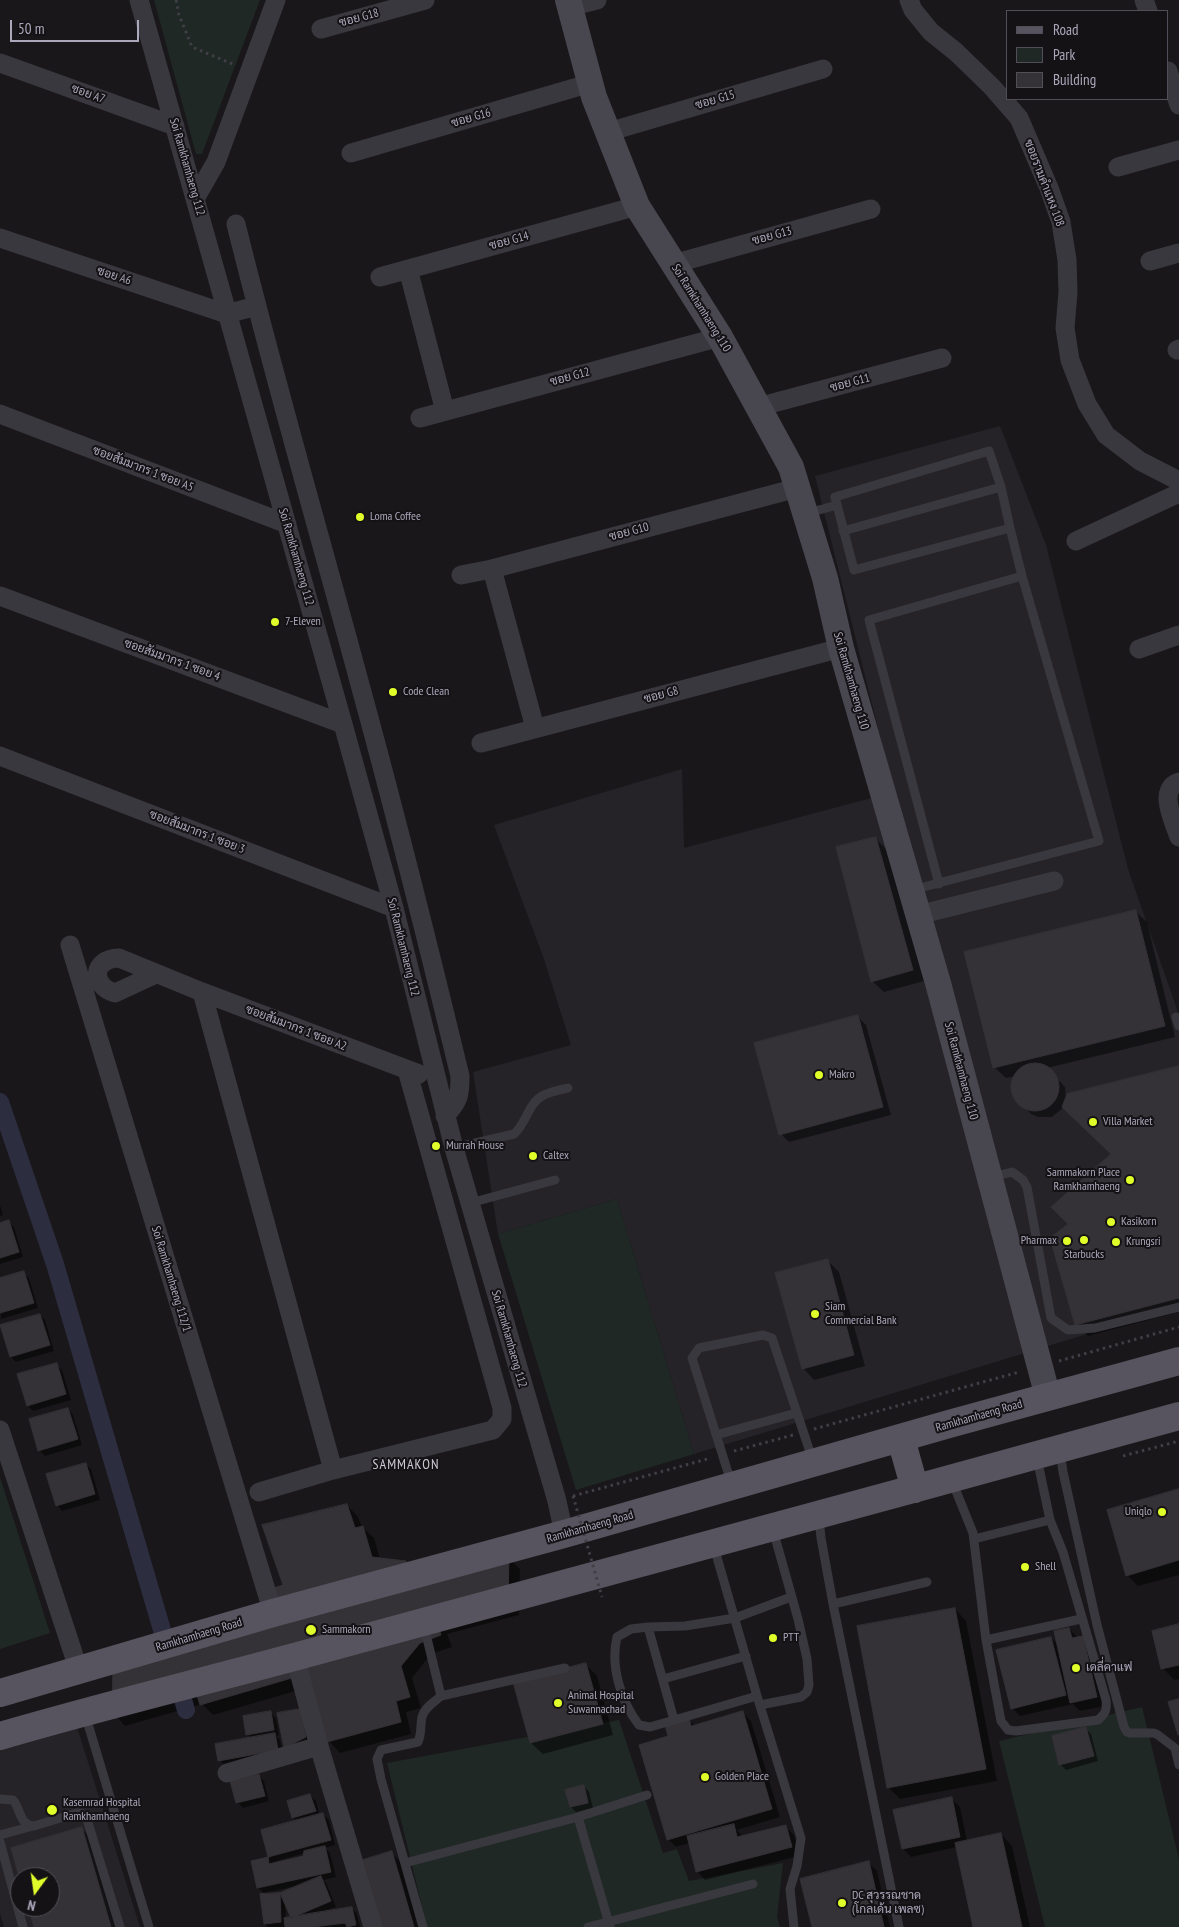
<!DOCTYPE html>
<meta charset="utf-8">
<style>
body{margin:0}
#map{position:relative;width:1179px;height:1927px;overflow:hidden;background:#19171a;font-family:"PT Sans Narrow",sans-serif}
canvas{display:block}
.legend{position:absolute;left:1006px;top:10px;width:162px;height:90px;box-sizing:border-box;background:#141215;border:1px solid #514e57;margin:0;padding:6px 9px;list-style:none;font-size:15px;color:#aca8bb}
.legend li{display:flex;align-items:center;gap:10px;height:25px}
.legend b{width:25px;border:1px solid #514e57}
.north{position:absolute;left:10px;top:1867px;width:50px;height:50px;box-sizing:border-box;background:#141215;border:1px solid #514e57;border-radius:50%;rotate:194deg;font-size:14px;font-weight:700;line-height:20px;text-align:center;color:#aca8bb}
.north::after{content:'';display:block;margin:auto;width:18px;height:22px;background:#e0ff2a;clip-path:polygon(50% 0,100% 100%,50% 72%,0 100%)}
.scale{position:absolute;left:10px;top:20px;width:129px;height:22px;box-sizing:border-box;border:2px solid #aca8bb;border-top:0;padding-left:6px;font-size:15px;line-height:18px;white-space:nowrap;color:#aca8bb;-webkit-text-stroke:4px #141215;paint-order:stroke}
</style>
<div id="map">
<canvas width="1179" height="1927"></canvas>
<ul class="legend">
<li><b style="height:6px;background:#57545f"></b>Road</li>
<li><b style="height:14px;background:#1f2824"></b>Park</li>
<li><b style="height:14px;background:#343236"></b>Building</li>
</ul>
<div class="north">N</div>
<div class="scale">50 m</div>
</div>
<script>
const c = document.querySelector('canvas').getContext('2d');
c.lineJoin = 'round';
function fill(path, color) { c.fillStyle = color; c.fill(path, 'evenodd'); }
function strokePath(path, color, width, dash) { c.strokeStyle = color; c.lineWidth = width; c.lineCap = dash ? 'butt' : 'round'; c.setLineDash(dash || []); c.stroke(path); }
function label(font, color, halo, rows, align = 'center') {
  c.font = font + ' "PT Sans Narrow",Sarabun,sans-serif'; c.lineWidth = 4; c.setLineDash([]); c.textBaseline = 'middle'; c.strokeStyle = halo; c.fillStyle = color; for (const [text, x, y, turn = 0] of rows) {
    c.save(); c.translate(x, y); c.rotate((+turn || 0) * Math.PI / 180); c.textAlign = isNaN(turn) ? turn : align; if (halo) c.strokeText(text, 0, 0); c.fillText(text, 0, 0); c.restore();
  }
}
const built = new Path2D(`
 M1000 426 1046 545 1128 869 1179 1015V1306L694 1454 617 1199 498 1234 473 1072 571 1045 544 959 494 825 682 769 684 848 894 792 815 476Z
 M75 1721 140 1927H4L0 1913V1742ZM20 1877H50V1907H20Z`);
const green = new Path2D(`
 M154 0H260L202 154H196Z
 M617 1199 694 1454 576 1490 498 1234Z
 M0 1477 50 1633 0 1649Z
 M1142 1707 1179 1859V1927H1045L999 1741Z
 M619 1720 663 1853 677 1849 689 1881 783 1863 777 1917 780 1927H427L387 1763Z`);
const shadow = new Path2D(`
 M875 838 887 850 924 981 884 992 872 981Z
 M1135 911 1147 922 1175 1037 1047 1068 1065 1087 1066 1100 1179 1068V1312L1088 1336 1076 1324 1070 1224 1112 1154 1064 1107 1052 1117H1038L1031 1114 1017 1099 1013 1085 1017 1076 1006 1078 994 1067Z
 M857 1016 866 1025 891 1115 789 1142 781 1134Z
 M0 1205 3 1215 0 1216Z
 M9 1222 14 1227 23 1257 0 1264V1224Z
 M828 1261 839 1272 865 1366 814 1380 803 1368Z
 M24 1273 29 1278 38 1308 1 1319 0 1280Z
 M40 1315 45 1320 54 1351 16 1362 11 1357Z
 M56 1364 62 1370 71 1400 33 1411 28 1406Z
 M68 1409 73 1415 82 1445 45 1456 39 1450Z
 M85 1464 91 1469 100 1500 62 1511 57 1505Z
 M1179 1491V1575L1138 1586 1127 1575Z
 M347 1505 358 1517 362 1527 374 1538 380 1559 410 1567 509 1558 520 1569 519 1615 447 1634 452 1647 431 1654 412 1678 421 1708 406 1712 411 1734 340 1753 329 1741 299 1690 213 1715 202 1704 125 1726 114 1714 276 1603 285 1586Z
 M955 1609 966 1621 997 1781 900 1799 888 1787Z
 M1179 1625V1679L1174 1680 1163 1668Z
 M1069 1629 1077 1637H1082L1091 1646 1105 1706 1080 1711 1073 1704 1020 1716 1012 1708 1051 1638 1059 1646Z
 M585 1664 597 1676 613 1735 543 1754 531 1743Z
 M299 1710 310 1743 285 1748Z
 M270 1712 276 1718 279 1735 276 1736 280 1740 283 1755 225 1766 220 1760 251 1738 248 1734Z
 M743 1713 751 1721 780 1817 737 1830 743 1837 785 1826 794 1835 799 1856 705 1880 697 1871 690 1843 676 1847 668 1839 670 1737 688 1719 695 1726Z
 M1086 1729 1091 1734 1098 1761 1066 1770 1060 1764Z
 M259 1776 264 1781 269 1801 243 1808 237 1802Z
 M584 1786 589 1792 593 1808 576 1812 571 1807Z
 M310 1795 316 1801 320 1816 323 1815 329 1820 335 1845 325 1848 330 1853 336 1877 323 1880 326 1883 336 1907 321 1912 352 1908 357 1914 360 1927H268L265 1924 261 1895 282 1894 297 1886 264 1893 258 1888 252 1862 269 1858 297 1822 293 1818ZM305 1853 304 1857 277 1863V1861ZM285 1902 292 1919H286Z
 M952 1799 960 1807 967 1841 1001 1834 1012 1846 1030 1927H974L957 1847 911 1857 903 1849Z
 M81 1828 98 1845 122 1927H35L29 1907H50V1877H20Z
 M391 1853 400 1861 419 1927H384Z
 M868 1862 877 1871 890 1927H814Z`);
const canal = new Path2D(`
 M0 1102 55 1264 169 1654
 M177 1679 186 1710`);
const building = new Path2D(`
 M876 837 913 970 871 982 836 847Z
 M1136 910 1165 1026 993 1068 964 952Z
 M858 1015 883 1107 779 1135 754 1043Z
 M1011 1087a24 24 0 1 1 48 0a24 24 0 1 1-48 0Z
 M1179 1066V1298L1075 1325 1050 1238 1068 1224 1051 1207 1111 1154 1062 1107 1067 1094Z
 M9 1220 19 1252 0 1258V1223Z
 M828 1259 854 1355 802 1369 775 1273Z
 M24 1271 34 1303 0 1313V1278Z
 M40 1314 50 1345 10 1357 0 1325Z
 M57 1363 66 1394 27 1406 17 1374Z
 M68 1408 78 1439 38 1451 29 1419Z
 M86 1463 95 1494 56 1506 46 1474Z
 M1179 1489V1560L1126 1576 1107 1510Z
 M347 1504 355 1528 363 1526 372 1557 406 1561 407 1567 509 1556 508 1604 437 1622 441 1635 420 1643 401 1666 410 1697 396 1701 401 1722 327 1742 295 1677 200 1705 196 1692 112 1715 113 1665 274 1602 270 1589 283 1585 262 1525Z
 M955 1608 986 1769 887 1788 857 1626Z
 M1179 1624V1665L1161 1669 1152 1631Z
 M1069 1628 1072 1638 1083 1636 1097 1697 1070 1703 1054 1631Z
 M1051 1637 1066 1695 1011 1709 996 1650Z
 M586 1663 603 1724 530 1743 513 1682Z
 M1179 1699V1735H1178L1168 1702Z
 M300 1709 306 1737 284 1748 277 1713Z
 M271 1711 274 1730 246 1735 243 1716Z
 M743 1711 772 1809 667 1840 639 1745 668 1736 665 1725 689 1718 691 1726Z
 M1086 1727 1094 1756 1059 1765 1052 1736Z
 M275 1733 278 1750 218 1761 215 1744Z
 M259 1774 265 1796 236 1803 230 1781Z
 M584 1785 588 1803 570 1807 565 1790Z
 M310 1794 316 1811 292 1818 287 1801Z
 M952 1797 960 1837 902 1849 893 1810Z
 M323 1813 331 1840 268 1857 261 1830Z
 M734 1824 737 1837 786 1825 792 1847 696 1872 687 1836Z
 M82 1827 111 1927H34L28 1907H50V1877H20V1880L11 1848Z
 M1001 1833 1022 1927H973L955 1843Z
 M325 1846 331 1872 257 1888 251 1861 268 1857 269 1864 303 1856 304 1851Z
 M392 1851 414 1927H382L363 1860Z
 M869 1861 884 1927H812L800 1879Z
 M321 1876 331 1901 291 1918 280 1893Z
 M280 1893 281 1922 264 1924 260 1894Z
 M352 1907 356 1925 347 1927 345 1923 313 1927H285L284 1918Z`);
const path = new Path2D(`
 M176 0 179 15 192 47 235 65
 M1059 1361 1179 1327
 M814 1429 1019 1372
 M734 1451 793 1435
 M1123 1456 1179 1441
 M573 1496 711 1458`);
const lane = new Path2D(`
 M808 513 837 505
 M843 531 1001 487
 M939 884 869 620 1022 576 1010 528 854 570 835 497 989 451 1001 487 1010 528
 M912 890 1099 841 1022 576
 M1176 1017 1179 1026
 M454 1148 514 1134C526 1124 528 1104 542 1096 549 1092 560 1090 568 1088
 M992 1177 1012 1172 1023 1180 1027 1187 1051 1318 1068 1330 1095 1328 1179 1307
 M470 1203 555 1180
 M716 1435 796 1413
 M1060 1451 1063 1472 1097 1625 1124 1727 1127 1732 1130 1733H1154L1158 1735 1175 1748 1179 1765
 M952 1481 973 1533 986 1640 1001 1721 1008 1730 1016 1731 1098 1720C1106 1713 1107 1710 1106 1700L1063 1552 1050 1520 1037 1458
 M731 1482 692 1358 699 1348 763 1335 772 1338 813 1461
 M819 1518 821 1538 833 1604 899 1927
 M974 1539 1050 1520
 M714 1547 757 1696 801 1838 797 1866 790 1889 794 1927
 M833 1604 927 1582
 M424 1626 441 1696
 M648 1627 674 1720
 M986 1640 1081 1619
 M663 1679 746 1656
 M757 1696 650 1727 639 1725C621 1702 610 1666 617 1637L631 1629 648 1627 685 1626 735 1618 791 1597
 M760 1705 801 1697 807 1692 809 1685 807 1659 798 1619 773 1530
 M85 1714 149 1927
 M0 1799 13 1800C21 1809 19 1825 34 1826L77 1813 83 1814 86 1816 120 1927
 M578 1817 647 1795
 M0 1835 33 1826
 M0 1842 23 1927
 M405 1863 578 1817 610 1927
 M423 1927 381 1779 377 1759 381 1750 418 1742C422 1733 420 1726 422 1717 424 1708 434 1702 441 1696L565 1668
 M588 1927 753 1884`);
const street = new Path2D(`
 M139 0 343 724 394 908 454 1148 557 1501 564 1534
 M909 0 913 10 931 32 956 52 992 87 1019 118 1049 188 1061 222 1067 260 1068 292 1065 328 1070 360 1087 404 1106 435 1140 461 1179 481
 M1144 0 1148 11
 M569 7 597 0
 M321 29 425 0
 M0 63 175 126
 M1168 71 1179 105
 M608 132 823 69
 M351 153 591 83
 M1118 167 1179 150
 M196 197 216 162 276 0
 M236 224C274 378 318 529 359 681 395 812 428 944 460 1076 460 1096 459 1101 445 1116
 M0 238 227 314 256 306
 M1150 261 1179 253
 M673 264 871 209
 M408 269 445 411
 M380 277 637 206
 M1177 350 1179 349
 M758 407 942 358
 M0 414 287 524
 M420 418 720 337
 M1076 541 1179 493
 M492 569 535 728
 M461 575 492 569 797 488
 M0 596 343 724
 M1139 649 1179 635
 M481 743 841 648
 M0 756 394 908
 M1179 782C1157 789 1174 822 1179 837
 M918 915 1054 881
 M70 945 273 1613
 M156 974 115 993C91 986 91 959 119 958L202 992 419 1074
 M202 992 333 1470
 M0 1430 79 1671
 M259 1492 333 1470 493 1430 502 1419V1408L407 1070
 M295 1657 319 1746 373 1927
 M227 1773 319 1746`);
const secondary = new Path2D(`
 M568 0 594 97 637 206 720 337 791 467 825 578 841 648 938 983 1048 1397`);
const primary = new Path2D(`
 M901 1439 915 1489
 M0 1693 273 1613 564 1534 949 1424 1179 1361
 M0 1736C106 1705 214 1679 320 1650 607 1572 893 1495 1179 1416`);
const pathBridge = new Path2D(`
 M573 1496 602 1597`);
const markers = [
 [360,517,5,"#e0ff2a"],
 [275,622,5,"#e0ff2a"],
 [393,692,5,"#e0ff2a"],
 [819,1075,5,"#e0ff2a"],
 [1093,1122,5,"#e0ff2a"],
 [436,1146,5,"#e0ff2a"],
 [533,1156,5,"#e0ff2a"],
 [1130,1180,5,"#e0ff2a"],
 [1111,1222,5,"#e0ff2a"],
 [1084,1240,5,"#e0ff2a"],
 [1067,1241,5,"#e0ff2a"],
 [1116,1242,5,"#e0ff2a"],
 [815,1314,5,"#e0ff2a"],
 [1162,1512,5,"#e0ff2a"],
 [1025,1567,5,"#e0ff2a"],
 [311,1630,6,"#e0ff2a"],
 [773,1638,5,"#e0ff2a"],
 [1076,1668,5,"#e0ff2a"],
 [558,1703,5,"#e0ff2a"],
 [705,1777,5,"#e0ff2a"],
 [52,1810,6,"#e0ff2a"],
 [842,1903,5,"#e0ff2a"]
];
const streetNames = [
 ["ซอย G18",359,18,-15],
 ["ซอย A7",88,94,20],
 ["ซอย G15",715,100,-16],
 ["ซอย G16",471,118,-16],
 ["Soi Ramkhamhaeng 112",187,167,74],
 ["ซอยรามคำแหง 108",1044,183,69],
 ["ซอย G13",772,236,-15],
 ["ซอย G14",509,241,-15],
 ["ซอย A6",114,276,18],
 ["Soi Ramkhamhaeng 110",701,308,58],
 ["ซอย G12",570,377,-15],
 ["ซอย G11",850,383,-15],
 ["ซอยสัมมากร 1 ซอย A5",143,469,21],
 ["ซอย G10",629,532,-15],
 ["Soi Ramkhamhaeng 112",296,557,74],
 ["ซอยสัมมากร 1 ซอย 4",172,660,20],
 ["Soi Ramkhamhaeng 110",851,681,74],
 ["ซอย G8",661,695,-15],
 ["ซอยสัมมากร 1 ซอย 3",197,832,21],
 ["Soi Ramkhamhaeng 112",403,947,76],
 ["ซอยสัมมากร 1 ซอย A2",296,1028,21],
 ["Soi Ramkhamhaeng 110",961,1071,75],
 ["Soi Ramkhamhaeng 112/1",171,1279,73],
 ["Soi Ramkhamhaeng 112",509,1339,74],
 ["Ramkhamhaeng Road",979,1416,-16],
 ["Ramkhamhaeng Road",590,1527,-16],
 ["Ramkhamhaeng Road",199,1635,-17]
];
const poiNames = [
 ["Loma Coffee",370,517],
 ["7-Eleven",285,622],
 ["Code Clean",403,692],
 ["Makro",829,1075],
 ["Villa Market",1103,1122],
 ["Murrah House",446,1146],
 ["Caltex",543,1156],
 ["Sammakorn Place",1120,1173,"right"],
 ["Ramkhamhaeng",1120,1187,"right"],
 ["Kasikorn",1121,1222],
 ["Pharmax",1057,1241,"right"],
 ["Krungsri",1126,1242],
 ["Starbucks",1084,1255,"center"],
 ["Siam",825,1307],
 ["Commercial Bank",825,1321],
 ["Uniqlo",1152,1512,"right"],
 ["Shell",1035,1567],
 ["Sammakorn",322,1630],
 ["PTT",783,1638],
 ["เดลี่คาแฟ",1086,1668],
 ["Animal Hospital",568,1696],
 ["Suwannachad",568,1710],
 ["Golden Place",715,1777],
 ["Kasemrad Hospital",63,1803],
 ["Ramkhamhaeng",63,1817],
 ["DC สุวรรณชาด",852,1896],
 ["(โกลเด้น เพลซ)",852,1910]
];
const neighbourhoodNames = [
 ["SAMMAKON",406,1465]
];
fill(built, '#252327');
fill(green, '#1f2824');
fill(shadow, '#0007');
strokePath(canal, '#2c2d3f', 18);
fill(building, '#343236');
strokePath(building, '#343136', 1);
strokePath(path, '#403e46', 3, [2.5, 4]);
strokePath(lane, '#3a383f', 9);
strokePath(street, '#3a383f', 19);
strokePath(secondary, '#48464f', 26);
strokePath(primary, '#57545f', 28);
strokePath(pathBridge, '#403e46', 3, [2.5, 4]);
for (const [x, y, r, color] of markers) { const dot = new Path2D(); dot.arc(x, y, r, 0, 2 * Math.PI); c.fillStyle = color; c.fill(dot); strokePath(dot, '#141215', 2); }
label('12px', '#aca8bb', '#141215', streetNames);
label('12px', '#aca8bb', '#141215', poiNames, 'left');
c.letterSpacing = '1px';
label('14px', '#cdcad6', '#141215', neighbourhoodNames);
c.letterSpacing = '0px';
</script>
